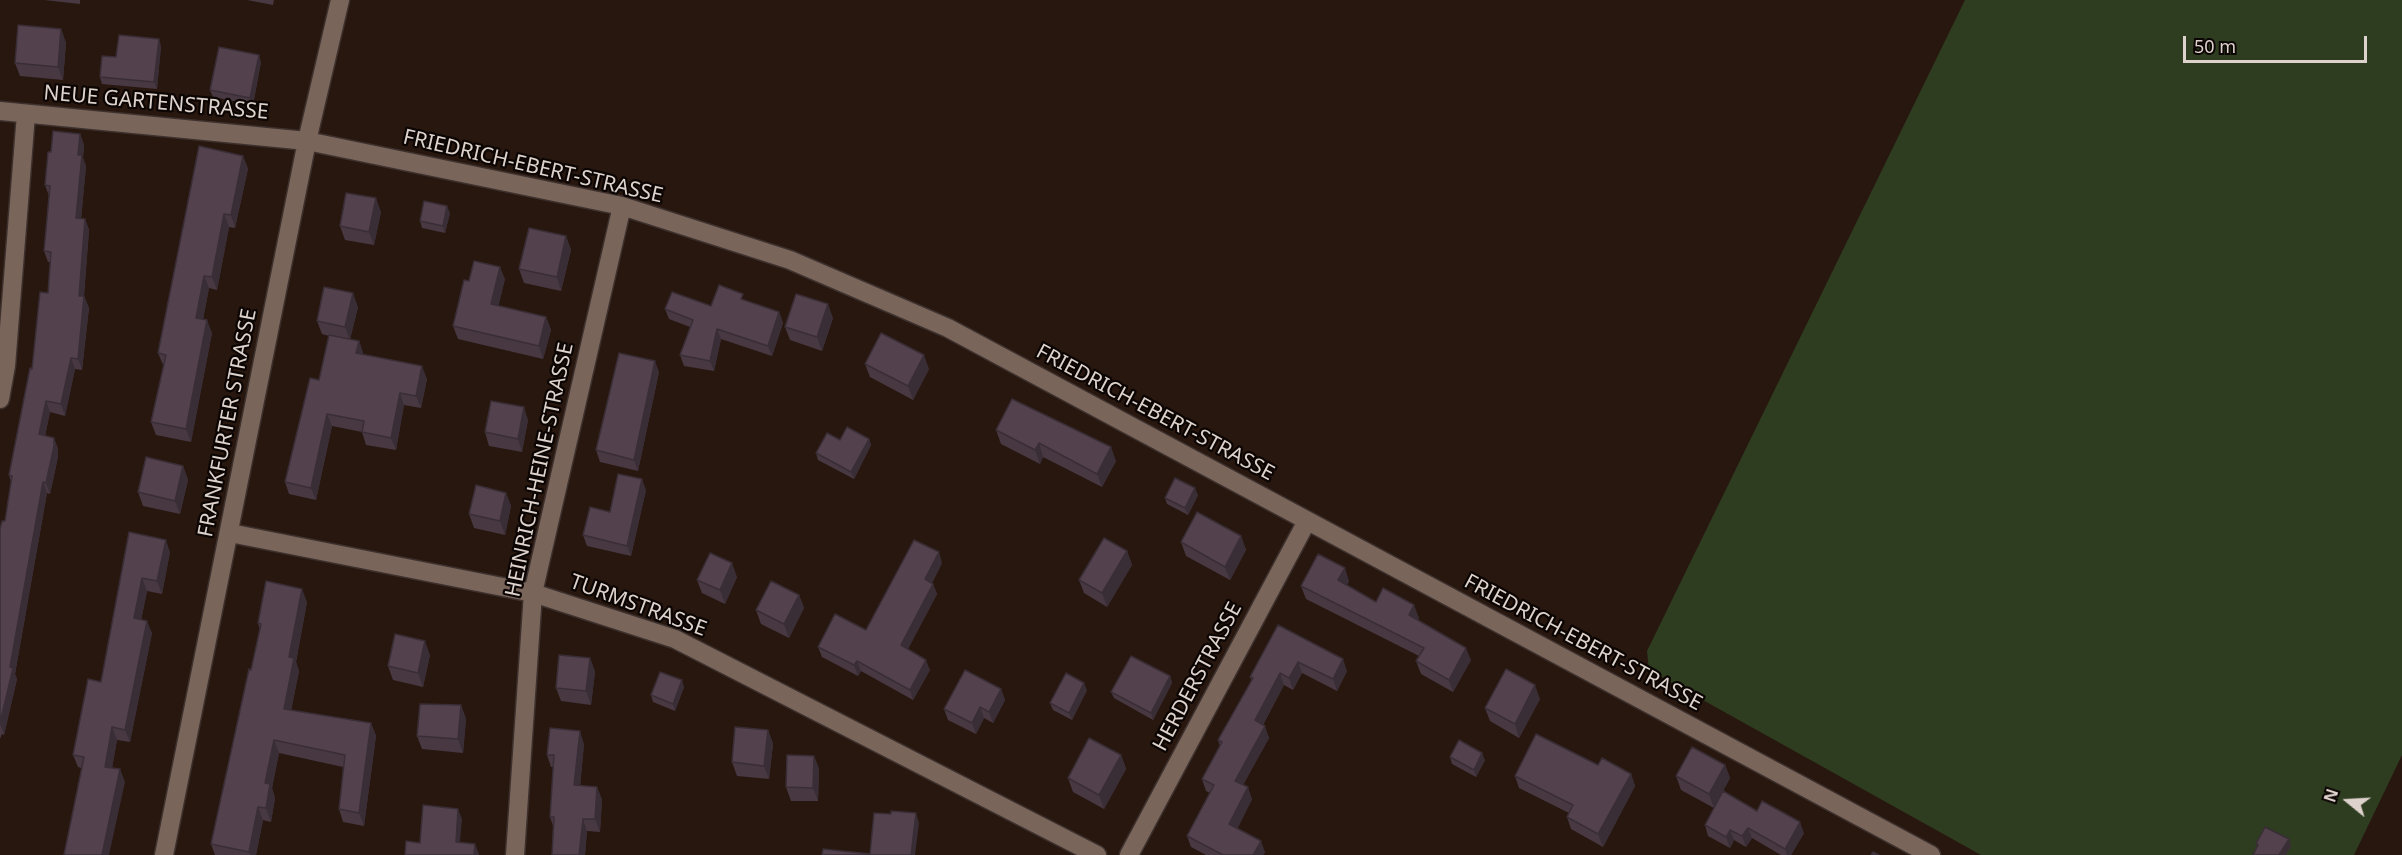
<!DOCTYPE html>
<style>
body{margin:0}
#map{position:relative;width:2402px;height:855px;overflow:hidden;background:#28170f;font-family:"Noto Sans",sans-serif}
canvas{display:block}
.north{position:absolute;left:2318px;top:771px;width:60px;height:60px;-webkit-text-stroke:4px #0b0503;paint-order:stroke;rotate:288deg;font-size:16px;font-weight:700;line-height:24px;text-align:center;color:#ded2cc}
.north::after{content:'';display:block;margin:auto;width:21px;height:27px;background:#ded2cc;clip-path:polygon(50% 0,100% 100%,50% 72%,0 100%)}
.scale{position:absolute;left:2183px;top:36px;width:184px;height:27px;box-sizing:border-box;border:3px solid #ded2cc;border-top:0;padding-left:8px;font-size:18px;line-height:21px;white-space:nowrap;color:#ded2cc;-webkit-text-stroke:4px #0b0503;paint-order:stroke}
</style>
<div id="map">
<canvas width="2402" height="855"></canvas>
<div class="north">N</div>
<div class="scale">50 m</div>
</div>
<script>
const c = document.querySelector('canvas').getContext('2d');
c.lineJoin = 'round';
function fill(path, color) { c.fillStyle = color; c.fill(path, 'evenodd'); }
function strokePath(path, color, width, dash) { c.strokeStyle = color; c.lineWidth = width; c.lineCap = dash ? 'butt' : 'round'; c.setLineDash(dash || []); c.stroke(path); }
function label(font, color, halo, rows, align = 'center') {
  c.font = font + ' "Noto Sans",sans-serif'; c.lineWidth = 4.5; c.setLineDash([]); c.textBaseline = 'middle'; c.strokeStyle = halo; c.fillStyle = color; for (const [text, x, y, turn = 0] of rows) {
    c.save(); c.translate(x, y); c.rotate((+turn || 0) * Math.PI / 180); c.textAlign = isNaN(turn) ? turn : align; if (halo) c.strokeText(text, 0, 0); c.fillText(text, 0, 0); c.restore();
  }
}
const green = new Path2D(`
 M1965 0H2402V755L2354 855H1981L1649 670 1647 651Z`);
const street = new Path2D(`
 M0 111 307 141 622 206 790 260 948 328 1931 855
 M0 399 6 366 26 114
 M230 533 533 593 675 639 1097 855
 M164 855 307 141 340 0
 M515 855 533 593 622 206
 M1129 855 1307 521`);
const wall = new Path2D(`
 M44 0H80V4Z
 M247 0H274L273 5Z
 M61 29 66 43 63 80 20 76 15 63Z
 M161 46 157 89 102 84 100 77 116 57Z
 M261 62 253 105 213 97 210 90Z
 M80 134 84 145 83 158 86 166 81 219H85L89 230 84 296 89 308 82 370 75 369 65 416 50 412 45 436 54 438 58 449V457L50 494 47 493 15 674 17 679 4 735 2 734 0 739V529L5 521 11 482 9 475 48 293 50 262H48L44 251 49 196 45 185 51 152Z
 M243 156 248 169 235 228 229 227 217 290 209 288 203 319 212 333 191 442 156 435 151 422 164 367 158 353Z
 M381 212 374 245 345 240 340 226Z
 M450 213 445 233 422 228 420 221Z
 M566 236 571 250 561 291 524 283 519 269Z
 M505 279 498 306 546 317 551 330 543 359 458 339 453 326 469 281Z
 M746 301 779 312 783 323 772 356 721 339 714 371 684 366 680 355 690 327 669 319 665 309 711 306Z
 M358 307 350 339 359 341 363 353V355L427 379 421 408 404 405 396 450 366 445 362 432 332 426 316 500 289 494 285 482 319 380 329 336 322 334 317 321Z
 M833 318 822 351 790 340 785 327Z
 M865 364 929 369 913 400 870 377Z
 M659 372 638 471 600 462 596 450Z
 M528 420 522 452 489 446 485 432Z
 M996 430 1116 461 1102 487 1043 457 1040 464 1001 444Z
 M869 439 871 445 854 479 818 460 816 453 840 440Z
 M183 466 188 480 180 514 143 506 138 492Z
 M646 490 631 556 587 546 583 535 610 512Z
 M506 493 511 506 505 535 474 528 469 514Z
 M1198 495 1188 515 1167 504 1165 498Z
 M129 532 170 552 162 594 147 591 141 620 152 633 130 742 117 740 112 768 125 782 78 767 73 755 101 682Z
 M1241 536 1246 550 1230 580 1186 556 1181 542Z
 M1127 551 1132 565 1107 607 1084 593 1079 580Z
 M942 563 932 583 933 584 937 594 908 649 930 670 913 700 861 671 858 676 822 657 818 647 866 630Z
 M737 577 725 604 702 593 697 580Z
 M1349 581 1347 585 1376 602 1419 618 1418 620 1471 660 1453 692 1421 674 1416 661 1419 656 1306 599 1301 586Z
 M799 595 804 608 789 638 761 624 756 610Z
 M307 602 296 662 299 671 291 710 371 723 376 736 364 826 343 822 339 809 343 767 279 753 272 788 275 798 271 822 263 820 256 855H215L211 844 260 630 258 623Z
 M1278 625 1347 671 1337 691 1302 673 1293 690 1284 685 1263 725 1269 738 1243 785 1252 799 1237 829 1265 852 1263 855H1206L1191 847 1187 836 1210 793 1206 791 1202 779 1220 746 1218 740 1252 681 1250 677Z
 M430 655 423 687 393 680 388 666Z
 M590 658 595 672 591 705 561 701 556 688Z
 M1170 676 1172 683 1153 720 1114 698 1111 692Z
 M684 687 675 711 653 702 651 695Z
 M1001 689 1005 700 993 723 984 718 976 734 948 720 944 709Z
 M1087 690 1072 720 1053 710 1050 703Z
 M1540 699 1519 738 1490 721 1485 708Z
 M461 705 466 719 463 753 422 749 417 736Z
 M768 730 773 744 769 779 737 776 732 762Z
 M584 744 580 786 602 799 600 832 587 831 585 855H552L553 826 550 817 553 767H551L547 755Z
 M1121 755 1126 769 1104 809 1073 792 1068 778Z
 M814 756 819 769 818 801H791L786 787Z
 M1450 757 1485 760 1476 777 1452 764Z
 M1598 765 1631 774 1635 786 1603 847 1571 829 1567 817 1569 813 1519 788 1515 776Z
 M1725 765 1730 778 1714 808 1681 790 1676 776Z
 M1757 811 1804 833 1791 855H1781L1752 838 1746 847 1734 840 1730 848 1708 836 1705 825Z`);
const shadedWall = new Path2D(`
 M61 29 66 43 63 80 58 67Z
 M159 39 161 46 157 89 154 82Z
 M259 55 261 62 253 105 250 98Z
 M80 134 84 145 83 158 86 166 80 230 76 218 78 155Z
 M243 156 248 169 235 228 231 215Z
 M376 198 381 212 374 245 369 232Z
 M447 206 450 213 445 233 443 226Z
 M224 214 229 227 217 290 212 277Z
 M85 219 89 230 83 307 79 296Z
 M566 236 571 250 561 291 557 277Z
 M500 267 505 279 496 317 491 304Z
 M204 276 209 288 201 331 196 318Z
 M353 293 358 307 350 340 345 327Z
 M84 296 89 308 82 370 78 359Z
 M828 304 833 318 822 351 817 337Z
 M779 312 783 323 772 356 768 346Z
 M546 317 551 330 543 359 539 346Z
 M207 320 212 333 191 442 186 429Z
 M717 329 721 339 714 371 710 361Z
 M359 341 363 353 361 366 356 353Z
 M924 355 929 369 913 400 908 386Z
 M71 358 75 369 65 416 61 404Z
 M655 361 659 372 638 471 634 460Z
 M422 366 427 379 421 408 416 396Z
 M400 393 404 405 396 450 391 438Z
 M46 401 50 412 43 445 39 434Z
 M524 407 528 420 522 452 518 439Z
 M327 414 332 426 316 500 311 488Z
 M54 438 58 449V457L50 494 46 483Z
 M869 439 871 445 854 479 851 472Z
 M1039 443 1043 457 1040 464 1035 450Z
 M1111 447 1116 461 1102 487 1097 474Z
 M183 466 188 480 180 514 175 501Z
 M642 479 646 490 631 556 627 546Z
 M43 482 47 493 15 674 17 679 4 735 0 723Z
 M1195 488 1198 495 1188 515 1185 508Z
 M506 493 511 506 505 535 500 521Z
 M1241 536 1246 550 1230 580 1225 567Z
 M166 540 170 552 162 594 157 581Z
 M1127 551 1132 565 1107 607 1102 593Z
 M939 552 942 563 929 589 925 579Z
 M732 563 737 577 725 604 720 590Z
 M1345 568 1349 581 1343 593 1338 580Z
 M142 578 147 591 139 631 134 618Z
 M933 584 937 594 904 656 901 645Z
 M302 589 307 602 296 662 299 671 289 722 284 709 289 657Z
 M799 595 804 608 789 638 784 624Z
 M1414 605 1419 618 1413 628 1409 615Z
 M147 621 152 633 130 742 125 730Z
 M425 641 430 655 423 687 418 673Z
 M1466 648 1471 660 1453 692 1449 680Z
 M590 658 595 672 591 705 586 691Z
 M1343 659 1347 671 1337 691 1333 679Z
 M926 660 930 670 913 700 910 690Z
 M857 661 861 671 858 676 854 665Z
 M1298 662 1302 673 1293 690 1289 678Z
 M1280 673 1284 685 1259 732 1255 720Z
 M1170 676 1172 683 1153 720 1151 713Z
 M682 680 684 687 675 711 673 704Z
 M1084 683 1087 690 1072 720 1069 713Z
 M1535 685 1540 699 1519 738 1515 724Z
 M1001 689 1005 700 993 723 989 712Z
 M461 705 466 719 463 753 458 739Z
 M980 707 984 718 976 734 972 723Z
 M371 723 376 736 364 826 359 813Z
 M1265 726 1269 738 1239 792 1235 781Z
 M112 727 117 740 110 779 105 767Z
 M768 730 773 744 769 779 764 766Z
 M580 731 584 744 579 798 574 785Z
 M274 740 279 753 272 788 275 798 271 822 266 808 265 783Z
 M1482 753 1485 760 1476 777 1474 770Z
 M1121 755 1126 769 1104 809 1099 795Z
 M814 756 819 769 818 801 813 788Z
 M1725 765 1730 778 1714 808 1709 794Z
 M120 769 125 782 109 855H102Z
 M1631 774 1635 786 1603 847 1598 834Z
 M597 787 602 799 600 832 595 819Z
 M1248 787 1252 799 1234 836 1229 824Z
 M258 807 263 820 256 855H250L249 852Z
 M458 809 462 819 459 852 456 842Z
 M916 813 919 823 915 855H911Z
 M583 819 587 831 585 855H579Z
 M1800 822 1804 833 1791 855H1787L1785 849Z
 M1748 828 1752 838 1746 847 1742 836Z
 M1730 830 1734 840 1730 848 1726 837Z
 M2289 839 2291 846 2286 855H2279Z
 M1261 841 1265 852 1263 855H1253Z
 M475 844 479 854V855H474Z`);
const building = new Path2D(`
 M18 25 61 29 58 67 15 63Z
 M119 35 159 39 154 82 100 77 102 56 116 57Z
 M219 47 259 55 250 98 210 90Z
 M53 131 80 134 78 155H82L76 218 85 219 79 296H84L78 359 71 358 61 404 46 401 39 434 54 438V446L46 483 43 482 10 667 13 668 0 723V529L2 521H5L12 476 9 475 30 368 32 369 40 292 48 293 51 252 44 251 50 186 45 185 48 152H51Z
 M199 146 243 156 231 215 224 214 212 277 204 276 196 318 207 320 186 429 151 422 166 355 158 353Z
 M346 193 376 198 369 232 340 226Z
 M424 201 447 206 443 226 420 221Z
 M529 228 566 236 557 277 519 269Z
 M474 261 500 267 491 304 546 317 539 346 453 326 464 280 469 281Z
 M719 285 743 294 741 299 779 312 768 346 717 329 710 361 680 355 693 320 665 309 672 292 711 306Z
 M324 287 353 293 345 327 317 321Z
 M796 294 828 304 817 337 785 327Z
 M881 333 924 355 908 386 865 364Z
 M329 335 359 341 356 353 422 366 416 396 400 393 391 438 362 432 364 421 327 414 311 488 285 482 310 378 319 380Z
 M619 353 655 361 634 460 596 450Z
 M1012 399 1111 447 1097 474 1039 443 1035 450 996 430Z
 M491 401 524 407 518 439 485 432Z
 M847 427 869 439 851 472 816 453 827 433 840 440Z
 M146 457 183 466 175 501 138 492Z
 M618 474 642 479 627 546 583 535 590 507 610 512Z
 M1175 478 1195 488 1185 508 1165 498Z
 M476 485 506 493 500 521 469 514Z
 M1197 512 1241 536 1225 567 1181 542Z
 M129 532 166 540 157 581 142 578 134 618 147 621 125 730 112 727 105 767 120 769 102 855H64L84 757 73 755 88 679 101 682Z
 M1104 538 1127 551 1102 593 1079 580Z
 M914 540 939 552 925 579 933 584 901 645 926 660 910 690 857 661 854 665 818 647 835 614 866 630Z
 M710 553 732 563 720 590 697 580Z
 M1318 554 1345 568 1338 580 1376 602 1383 588 1414 605 1409 615 1466 648 1449 680 1416 661 1424 648 1301 586Z
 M266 581 302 589 289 657 294 658 284 709 371 723 359 813 339 809 345 755 274 740 265 783 270 784 266 808 258 807 249 852 211 844 249 669 251 670 261 624 258 623Z
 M771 581 799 595 784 624 756 610Z
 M1278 625 1343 659 1333 679 1298 662 1289 678 1280 673 1255 720 1265 726 1235 781 1248 787 1229 824 1261 841 1253 855H1223L1187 836 1214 785 1202 779 1222 742 1218 740 1253 678 1250 677Z
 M395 634 425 641 418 673 388 666Z
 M559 655 590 658 586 691 556 688Z
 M1131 656 1170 676 1151 713 1111 692Z
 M1506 669 1535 685 1515 724 1485 708Z
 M965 670 1001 689 989 712 980 707 972 723 944 709Z
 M660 672 682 680 673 704 651 695Z
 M1066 673 1084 683 1069 713 1050 703Z
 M420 704 461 705 458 739 417 736Z
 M735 727 768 730 764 766 732 762Z
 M550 728 580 731 574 785 597 787 595 819H583L579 855H552L554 817H550L554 755H547Z
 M1536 734 1598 765 1602 758 1631 774 1598 834 1567 817 1573 805 1515 776Z
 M1089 738 1121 755 1099 795 1068 778Z
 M1459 740 1482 753 1474 770 1450 757Z
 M1692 747 1725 765 1709 794 1676 776Z
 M787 755 814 756 813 788 786 787Z
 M1723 791 1757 811 1762 801 1800 822 1785 849 1748 828 1742 836 1730 830 1726 837 1705 825Z
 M423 805 458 809 456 842 475 844 474 855H405L406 841 420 843Z
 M891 811 916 813 911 855H822L823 849 870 854 874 813 891 814Z
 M2265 827 2289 839 2279 855H2253L2258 845 2256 844Z
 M1873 852 1879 855H1871Z`);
const streetNames = [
 ["NEUE GARTENSTRASSE",156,103,5],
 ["FRIEDRICH-EBERT-STRASSE",533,167,13],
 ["FRIEDRICH-EBERT-STRASSE",1155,413,28],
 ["FRANKFURTER STRASSE",228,423,-79],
 ["HEINRICH-HEINE-STRASSE",540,470,-78],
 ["TURMSTRASSE",638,606,20],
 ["FRIEDRICH-EBERT-STRASSE",1583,643,28],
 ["HERDERSTRASSE",1198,677,-62]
];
fill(green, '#2e3d20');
strokePath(street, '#3d312e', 21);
strokePath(street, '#7a655b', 18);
fill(wall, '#473842');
fill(shadedWall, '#3a2e36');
fill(building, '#53414d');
strokePath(building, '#3a2e36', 1.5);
label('21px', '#ded2cc', '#0b0503', streetNames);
</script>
